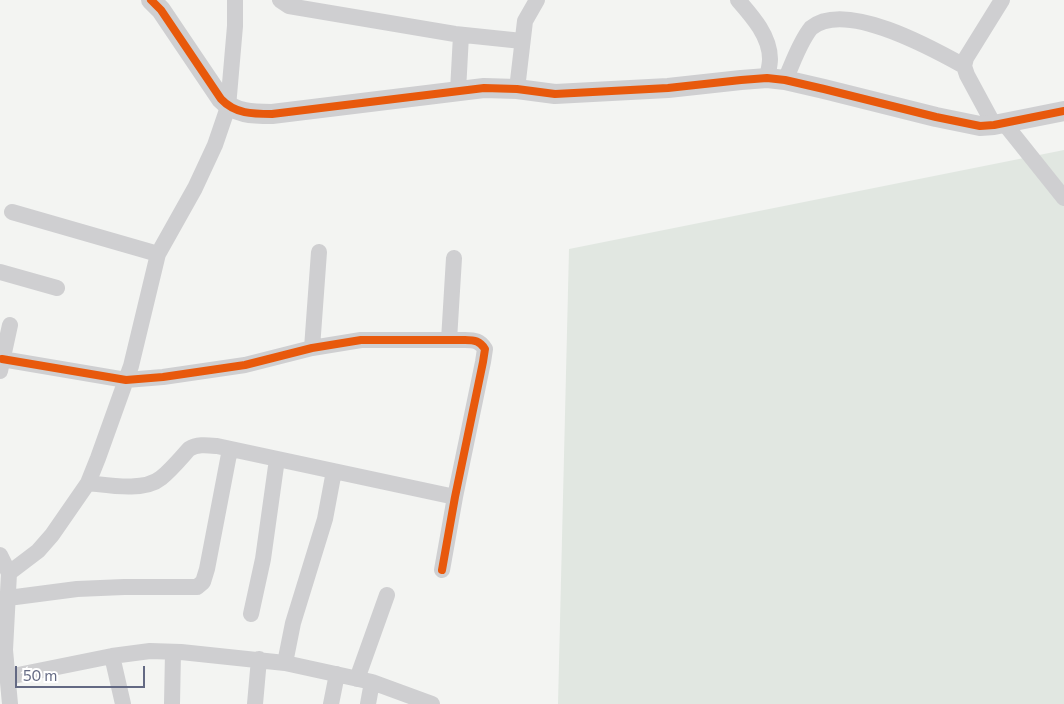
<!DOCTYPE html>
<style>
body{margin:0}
#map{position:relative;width:1064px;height:704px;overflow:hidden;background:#f3f4f2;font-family:Commissioner,sans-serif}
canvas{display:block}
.scale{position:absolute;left:15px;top:666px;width:130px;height:22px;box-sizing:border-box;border:2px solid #636983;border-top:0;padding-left:6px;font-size:15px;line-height:18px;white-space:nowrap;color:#636983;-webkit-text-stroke:4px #fff;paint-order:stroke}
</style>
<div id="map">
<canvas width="1064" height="704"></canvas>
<div class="scale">50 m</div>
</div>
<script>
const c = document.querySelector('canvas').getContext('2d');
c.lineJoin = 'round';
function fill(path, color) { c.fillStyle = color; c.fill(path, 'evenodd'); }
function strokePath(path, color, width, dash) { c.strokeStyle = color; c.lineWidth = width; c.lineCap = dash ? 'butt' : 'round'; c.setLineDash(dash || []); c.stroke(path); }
const green = new Path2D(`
 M1064 150V704H558L569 249Z`);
const minor = new Path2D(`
 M280 0 289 6 455 34 522 41
 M738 0C752 16 770 36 770 59 770 65 768 72 767 78
 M785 80C793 63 799 43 811 28 845 0 930 47 964 66
 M517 89 525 21 537 0
 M458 91 461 35
 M1004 123 1064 198
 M994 125 967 75 964 66 966 58 1002 0
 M12 212 158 254
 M0 272 57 288
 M449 340 454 258
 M312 348 319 252
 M2 359 126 380 163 377 245 365 312 348 361 340H465C475 340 480 341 485 349L483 362 455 497 442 570
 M0 371 10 325
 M88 483C108 485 144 492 161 478 171 470 180 459 189 449 197 444 206 445 217 446L455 497
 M0 555 9 573 5 650 10 704
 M9 573 38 551 52 535 88 483 98 458 131 366 158 254 195 188 215 145 228 107 235 26V0
 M8 598 77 589 124 587H197L203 582 207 569 230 449
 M251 614 263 559 277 459
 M112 656 123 704
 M285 663 293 623 325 519 334 471
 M8 677 112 656 150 651 181 652 285 663 372 682 432 704
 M357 679 387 595
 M172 704 173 652
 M255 704 259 659
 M331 704 337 674
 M368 704 372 682`);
const tertiary = new Path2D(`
 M151 0 161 10 221 99C235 114 253 114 272 114L484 88 517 89 555 94 668 88 741 80 767 78 785 80 824 89 936 117 980 126 994 125 1064 111`);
const cycleway = new Path2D(`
 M151 0 161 10 221 99C235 114 253 114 272 114L484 88 517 89 555 94 668 88 741 80 767 78 785 80 824 89 936 117 980 126 994 125 1064 111
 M2 359 126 380 163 377 245 365 312 348 361 340H465C475 340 480 341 485 349L483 362 455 497 442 570`);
fill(green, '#e1e7e1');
strokePath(minor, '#cfcfd1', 16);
strokePath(tertiary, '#cfcfd1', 20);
strokePath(cycleway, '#e8590c', 8);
</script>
